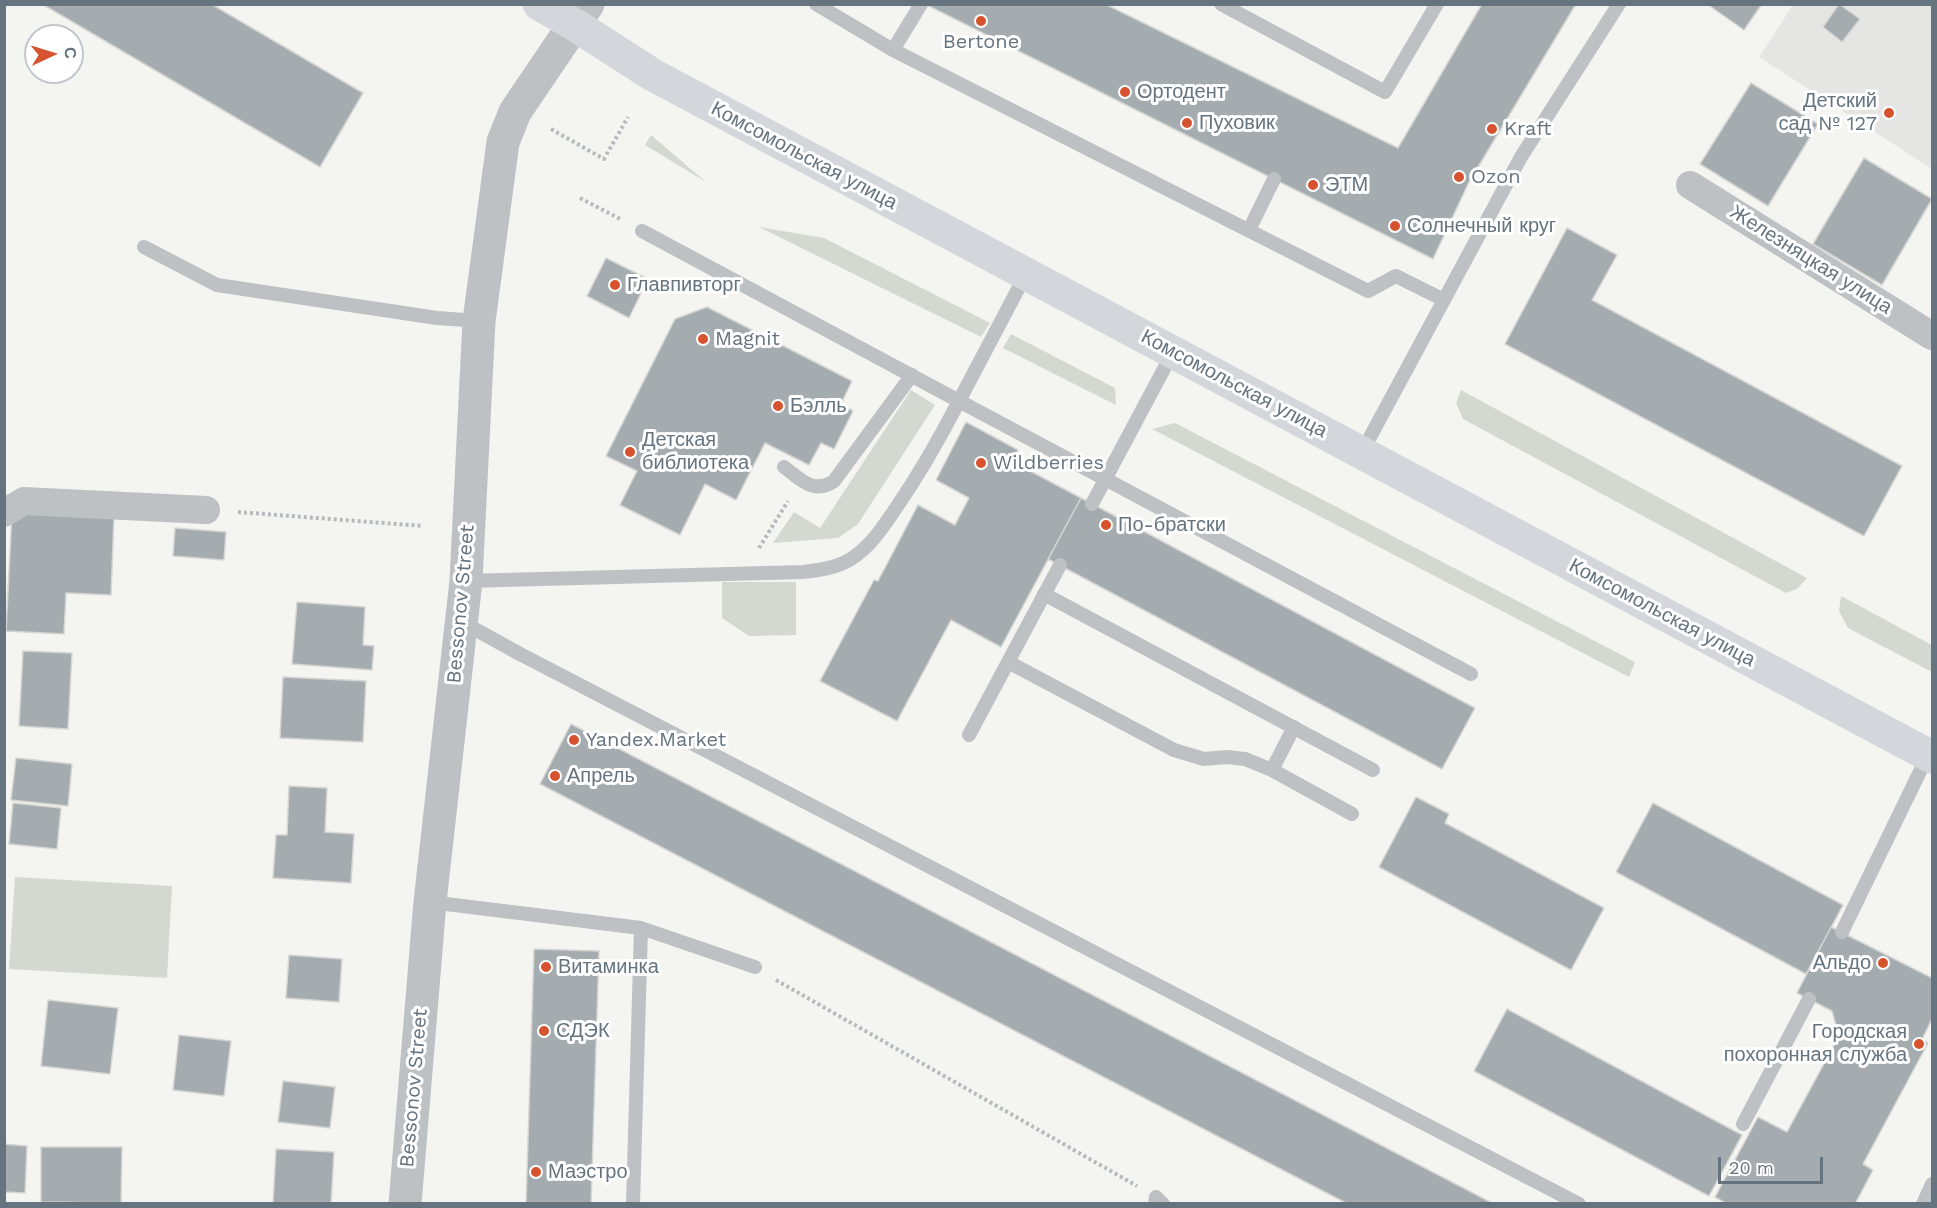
<!DOCTYPE html>
<meta charset="utf-8">
<style>
body{margin:0}
#map{position:relative;width:1937px;height:1208px;overflow:hidden;background:#f4f4f0;font-family:"Work Sans",sans-serif}
canvas{display:block}
.frame{position:absolute;inset:0;border:6px solid #65747f;pointer-events:none}
.north{position:absolute;left:24px;top:24px;width:60px;height:60px;box-sizing:border-box;background:#fff;border:2px solid #c1c7cc;border-radius:50%;rotate:86deg;font-size:16px;font-weight:700;line-height:24px;text-align:center;color:#65747f}
.north::after{content:'';display:block;margin:auto;width:21px;height:27px;background:#d7522e;clip-path:polygon(50% 0,100% 100%,50% 72%,0 100%)}
.scale{position:absolute;left:1718px;top:1157px;width:105px;height:27px;box-sizing:border-box;border:3px solid #65747f;border-top:0;padding-left:8px;font-size:18px;line-height:21px;white-space:nowrap;color:#65747f;-webkit-text-stroke:4px #fff;paint-order:stroke}
</style>
<div id="map">
<canvas width="1937" height="1208"></canvas>
<div class="frame"></div>
<div class="north">С</div>
<div class="scale">20 m</div>
</div>
<script>
const c = document.querySelector('canvas').getContext('2d');
c.lineJoin = 'round';
function fill(path, color) { c.fillStyle = color; c.fill(path, 'evenodd'); }
function strokePath(path, color, width, dash) { c.strokeStyle = color; c.lineWidth = width; c.lineCap = dash ? 'butt' : 'round'; c.setLineDash(dash || []); c.stroke(path); }
function label(font, color, halo, rows, align = 'center') {
  c.font = font + ' "Work Sans",sans-serif'; c.lineWidth = 6; c.setLineDash([]); c.textBaseline = 'middle'; c.strokeStyle = halo; c.fillStyle = color; for (const [text, x, y, turn = 0] of rows) {
    c.save(); c.translate(x, y); c.rotate((+turn || 0) * Math.PI / 180); c.textAlign = isNaN(turn) ? turn : align; if (halo) c.strokeText(text, 0, 0); c.fillText(text, 0, 0); c.restore();
  }
}
const built = new Path2D(`
 M1793 5H1932V169L1759 57Z`);
const green = new Path2D(`
 M651 135 706 182 645 145Z
 M759 227 824 238 990 323 981 337Z
 M1011 334 1115 388 1116 405 1003 348Z
 M911 390 935 405 858 524 838 538 773 543 794 512 820 528Z
 M1461 390 1807 578 1797 589 1786 593 1463 419 1456 403Z
 M1175 423 1635 662 1629 677 1152 429Z
 M722 582H796V635L749 636 722 618Z
 M1841 596 1932 645V672L1848 628 1839 611Z
 M15 877 172 886 167 978 9 969Z`);
const building = new Path2D(`
 M42 4H211L363 93 320 167Z
 M925 4H1105L1398 148 1482 4H1576L1469 182 1433 259Z
 M1707 4H1762L1744 30Z
 M1839 4 1860 19 1842 42 1823 27Z
 M1751 83 1818 124 1768 206 1700 164Z
 M1864 158 1932 199 1882 285 1813 244Z
 M1567 228 1617 255 1592 300 1902 466 1864 536 1505 344Z
 M606 258 648 279 629 318 587 296Z
 M707 307 852 381 841 404 853 411 834 449 821 443 809 465 765 443 736 500 705 484 680 535 620 505 637 471 606 456 675 319Z
 M966 422 1018 450 1013 462 1081 498 1001 647 951 620 897 721 820 681 874 580 878 581 918 505 955 525 969 498 936 480Z
 M1081 498 1475 708 1442 769 1048 559Z
 M12 512 114 517 111 595 66 593 64 634 6 631Z
 M175 528 226 532 224 560 173 556Z
 M297 602 365 607 363 645 374 646 372 670 292 664Z
 M23 651 72 653 68 729 19 726Z
 M283 677 366 681 363 742 280 738Z
 M571 724 791 838 1494 1204H1348L540 784Z
 M16 758 72 764 68 806 11 800Z
 M289 786 327 788 325 832 354 834 351 883 273 878 276 835H287Z
 M1416 797 1449 814 1445 823 1604 908 1571 970 1379 867Z
 M13 803 61 808 57 849 9 844Z
 M1653 803 1843 905 1806 974 1616 872Z
 M1831 927 1932 978V1019L1922 1039 1928 1043 1863 1164 1873 1170 1855 1204H1727L1715 1197 1758 1117 1787 1132 1839 1036 1832 1011 1797 993Z
 M534 949 599 951 591 1204H526Z
 M289 955 342 959 339 1002 286 998Z
 M48 1000 118 1008 110 1074 41 1066Z
 M1507 1009 1742 1135 1709 1196 1474 1071Z
 M179 1035 231 1041 224 1096 173 1090Z
 M283 1081 335 1087 330 1128 278 1122Z
 M4 1144 27 1146 25 1193 4 1192Z
 M41 1147H122L121 1203 41 1202Z
 M276 1149 334 1152 331 1204H273Z`);
const path = new Path2D(`
 M551 129 604 159 628 117
 M580 198 622 220
 M238 512 423 526
 M759 548 788 501
 M776 980 1137 1186`);
const service = new Path2D(`
 M816 4 893 50 1368 291 1396 276 1444 300
 M1221 4 1385 92 1437 4
 M893 50 921 4
 M1249 230 1274 179
 M144 247 217 285 437 318 479 321
 M1026 274 959 401 1471 674
 M1362 452 1521 157 1619 4
 M784 467C800 479 814 495 834 481L912 375
 M1092 504 1173 352
 M466 581 803 572C820 570 836 568 851 559 871 546 883 527 896 508 920 473 940 438 959 401L642 231
 M1044 594 1373 770
 M462 622 520 654 1579 1204
 M1008 662 1174 750 1204 759 1227 757 1245 759 1272 770 1352 814
 M969 735 1060 565
 M1272 770 1294 727
 M430 902 641 928 755 967
 M1842 932 1928 755
 M1743 1124 1809 999
 M633 1204 641 928
 M1155 1204 1156 1197 1163 1204
 M1923 1204 1932 1184`);
const minor = new Path2D(`
 M1690 185 1932 336
 M4 513 24 501 206 510`);
const tertiary = new Path2D(`
 M405 1204 430 902 466 581 479 321 503 142 515 112 588 4`);
const secondary = new Path2D(`
 M539 4 575 25 653 75 1932 757`);
const markers = [
 [981,21,6,"#d7522e"],
 [1125,92,6,"#d7522e"],
 [1889,113,6,"#d7522e"],
 [1187,123,6,"#d7522e"],
 [1492,129,6,"#d7522e"],
 [1459,177,6,"#d7522e"],
 [1313,185,6,"#d7522e"],
 [1395,226,6,"#d7522e"],
 [615,285,6,"#d7522e"],
 [703,339,6,"#d7522e"],
 [778,406,6,"#d7522e"],
 [630,452,6,"#d7522e"],
 [981,463,6,"#d7522e"],
 [1106,525,6,"#d7522e"],
 [574,740,6,"#d7522e"],
 [555,776,6,"#d7522e"],
 [1883,963,6,"#d7522e"],
 [546,967,6,"#d7522e"],
 [544,1031,6,"#d7522e"],
 [1919,1044,6,"#d7522e"],
 [536,1172,6,"#d7522e"]
];
const poiNames = [
 ["Bertone",981,42,"center"],
 ["Ортодент",1137,92],
 ["Детский",1877,101,"right"],
 ["сад № 127",1877,124,"right"],
 ["Пуховик",1199,123],
 ["Kraft",1504,129],
 ["Ozon",1471,177],
 ["ЭТМ",1325,185],
 ["Солнечный круг",1407,226],
 ["Главпивторг",627,285],
 ["Magnit",715,339],
 ["Бэлль",790,406],
 ["Детская",642,440],
 ["библиотека",642,463],
 ["Wildberries",993,463],
 ["По-братски",1118,525],
 ["Yandex.Market",586,740],
 ["Апрель",567,776],
 ["Альдо",1871,963,"right"],
 ["Витаминка",558,967],
 ["СДЭК",556,1031],
 ["Городская",1907,1032,"right"],
 ["похоронная служба",1907,1055,"right"],
 ["Маэстро",548,1172]
];
const streetNames = [
 ["Комсомольская улица",804,156,28],
 ["Железняцкая улица",1811,260,32],
 ["Комсомольская улица",1234,384,28],
 ["Bessonov Street",461,604,-85],
 ["Комсомольская улица",1662,613,28],
 ["Bessonov Street",414,1088,-85]
];
fill(built, '#e5e6e4');
fill(green, '#d3d9d0');
fill(building, '#a4acb0');
strokePath(building, '#d5d5d3', 1.5);
strokePath(path, '#b7babc', 4, [3, 3]);
strokePath(service, '#bdc1c4', 14);
strokePath(minor, '#bdc1c4', 28);
strokePath(tertiary, '#bdc1c4', 33);
strokePath(secondary, '#d3d7db', 33);
for (const [x, y, r, color] of markers) { const dot = new Path2D(); dot.arc(x, y, r, 0, 2 * Math.PI); c.fillStyle = color; c.fill(dot); strokePath(dot, '#fff', 2); }
label('20px', '#65747f', '#fff', poiNames, 'left');
label('20px', '#65747f', '#fff', streetNames);
</script>
